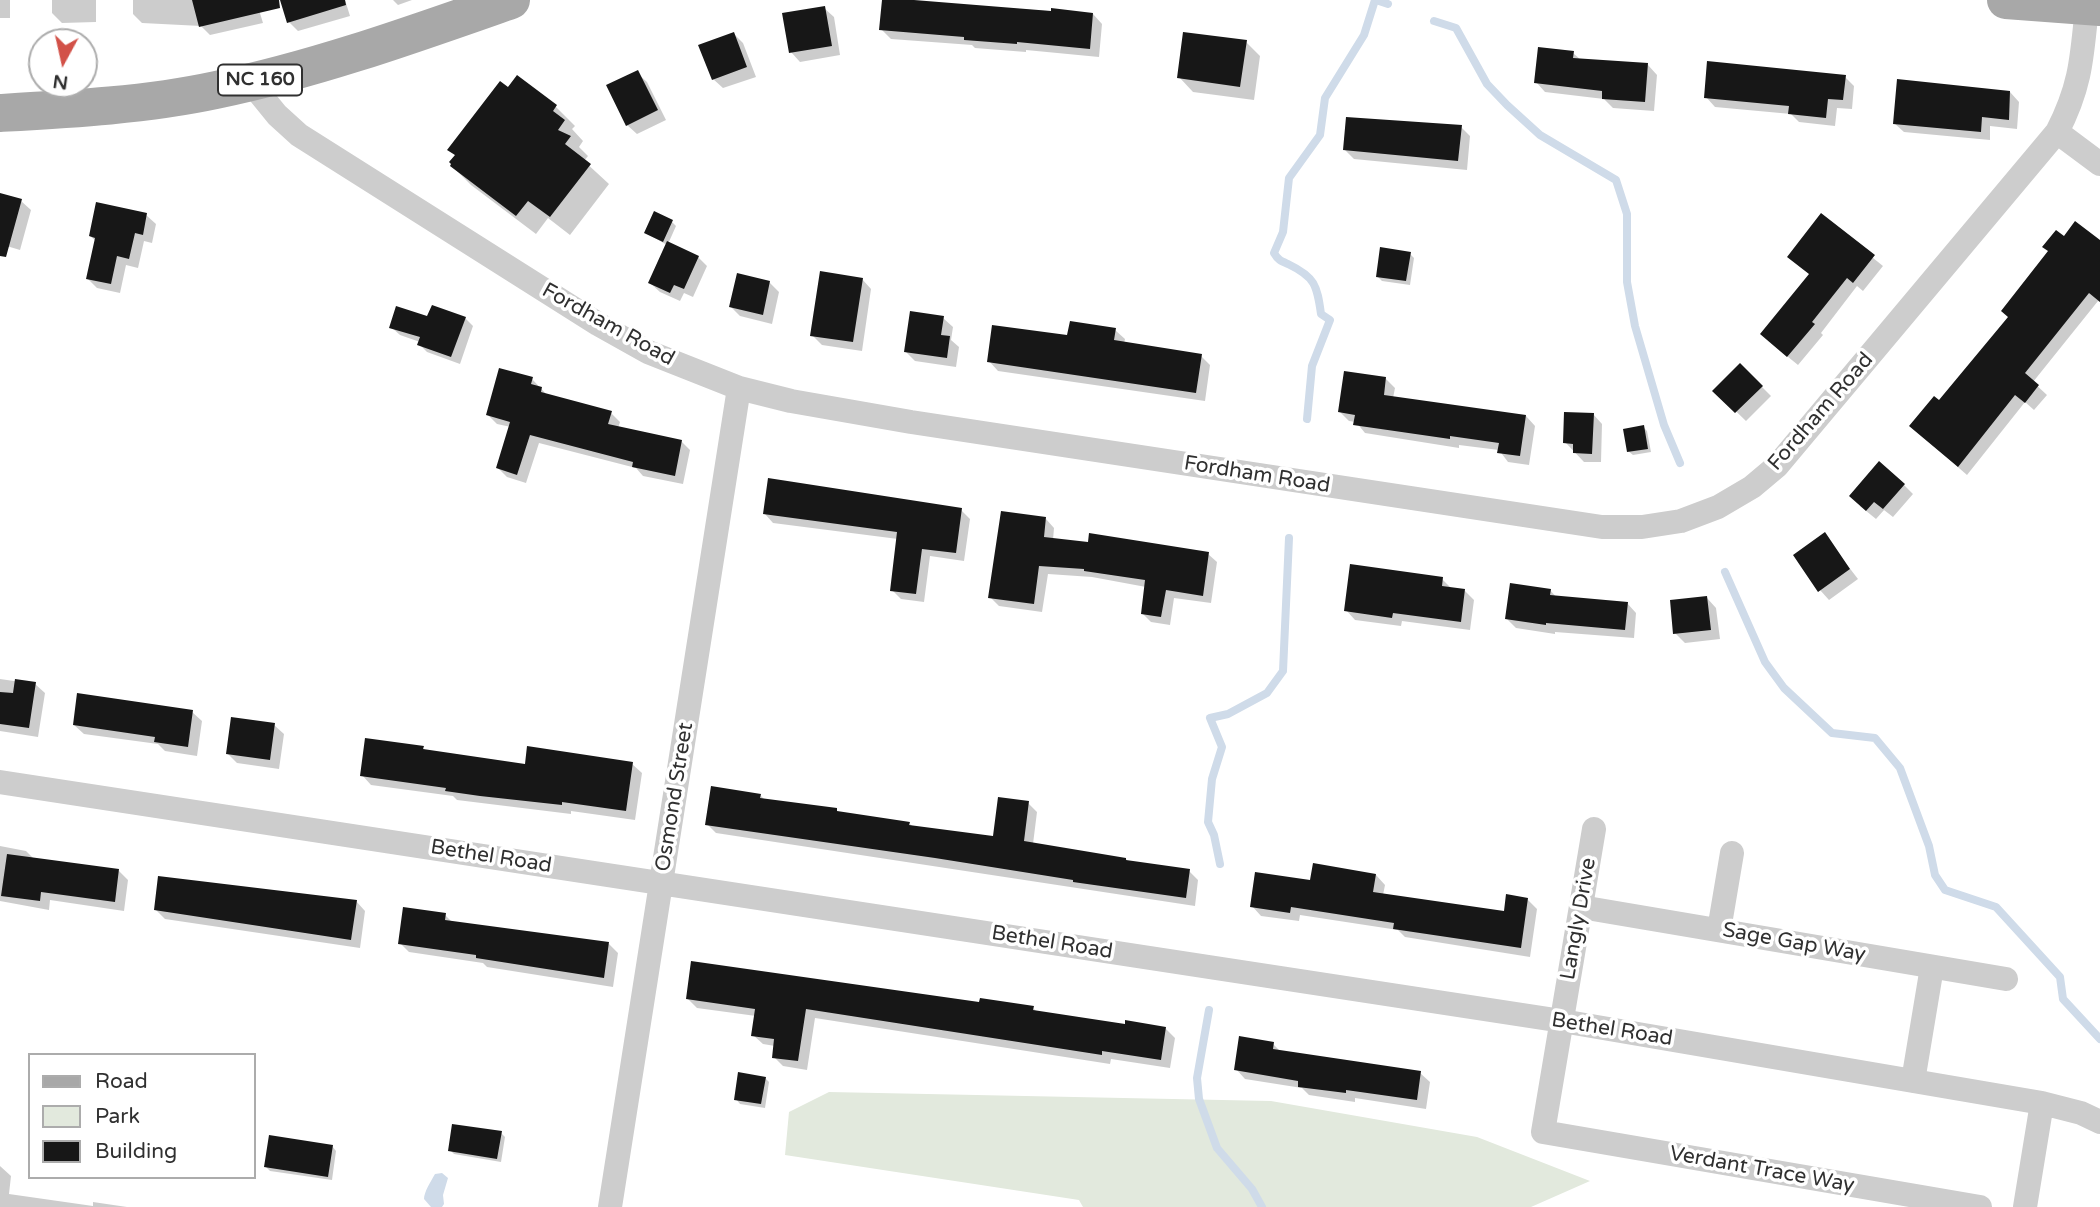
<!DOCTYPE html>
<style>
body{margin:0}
#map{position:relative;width:2100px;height:1207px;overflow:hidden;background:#fff;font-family:"Varela Round",sans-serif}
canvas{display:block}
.legend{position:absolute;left:28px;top:1053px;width:228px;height:126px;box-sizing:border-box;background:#fff;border:2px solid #acacac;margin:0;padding:9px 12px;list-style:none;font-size:21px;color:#303030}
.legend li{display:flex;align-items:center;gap:14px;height:35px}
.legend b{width:35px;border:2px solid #acacac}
.north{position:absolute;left:28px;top:28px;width:70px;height:70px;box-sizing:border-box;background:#fff;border:2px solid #acacac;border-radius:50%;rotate:188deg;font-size:19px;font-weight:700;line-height:28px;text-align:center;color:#303030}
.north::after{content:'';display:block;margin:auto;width:24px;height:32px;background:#d25148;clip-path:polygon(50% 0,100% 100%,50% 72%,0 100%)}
</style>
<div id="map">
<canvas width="2100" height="1207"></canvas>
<ul class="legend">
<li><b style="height:9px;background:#a8a8a8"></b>Road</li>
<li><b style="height:19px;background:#e2e9dd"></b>Park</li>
<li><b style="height:19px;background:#171717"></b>Building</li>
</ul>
<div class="north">N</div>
</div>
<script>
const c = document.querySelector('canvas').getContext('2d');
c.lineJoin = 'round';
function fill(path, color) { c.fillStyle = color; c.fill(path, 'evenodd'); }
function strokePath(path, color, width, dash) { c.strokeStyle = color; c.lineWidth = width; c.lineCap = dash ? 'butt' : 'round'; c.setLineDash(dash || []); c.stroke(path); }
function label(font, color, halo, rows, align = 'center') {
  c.font = font + ' "Varela Round",sans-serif'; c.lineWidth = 7; c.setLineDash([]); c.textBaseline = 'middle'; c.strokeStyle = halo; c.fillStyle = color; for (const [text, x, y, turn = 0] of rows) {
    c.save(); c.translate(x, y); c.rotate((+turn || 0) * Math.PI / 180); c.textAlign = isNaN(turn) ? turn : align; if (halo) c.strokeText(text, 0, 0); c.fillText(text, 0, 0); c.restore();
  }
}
const green = new Path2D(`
 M829 1092 1271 1101 1477 1137 1590 1181 1531 1207H1083L1079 1200 785 1155 789 1112Z`);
const water = new Path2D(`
 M442 1173 448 1178 443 1195 444 1204 442 1207H431L424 1199C424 1192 431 1181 435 1174Z`);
const shadow = new Path2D(`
 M0 0H10V18H0Z
 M52 0H96V22L62 23 52 13Z
 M133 0H256L263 23 210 35 201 26 142 23 133 14Z
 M290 0H345L350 16 298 31 289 22Z
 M393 0H412L398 5Z
 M884 0 1093 14 1102 24 1099 57 1026 50V52L975 48 972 45 891 39 881 29Z
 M824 8 834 17 840 55 800 62 791 52Z
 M734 34 743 43 756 77 723 88 713 79Z
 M1246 42 1260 56 1254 100 1193 92 1179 77Z
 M1573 53 1581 60 1648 65 1657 75 1654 111 1613 108 1604 99 1545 92 1536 82Z
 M637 73 647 82 666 120 637 134 627 125Z
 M517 77 556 107 575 126 572 129 583 141 579 147 588 156 584 161 609 184 570 235 548 218 536 234 471 185 452 166 456 156 450 150Z
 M1845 77 1854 86 1852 109 1837 108 1835 126 1799 122 1791 114 1715 107 1706 97Z
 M2010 92 2019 102 2017 129 1990 126V140L1904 132 1894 123Z
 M1461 127 1470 136 1467 170 1354 159 1345 150Z
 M0 195 21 201 31 210 20 250 0 244Z
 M146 215 156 224 152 243 144 241 138 268 126 265 120 293 97 288 88 279 96 241 90 236Z
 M1821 216 1883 266 1863 291 1857 286 1821 333 1823 335 1798 365 1771 343 1811 275 1799 266Z
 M672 222 676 226 668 244 698 257 707 266 693 297 684 293 680 301 660 292 650 283 667 245 646 233Z
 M2064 238 2100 242V302L2098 301 2033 382 2047 395 2034 410 2025 402 1967 475 1920 434 1939 403 2010 317Z
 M1410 254 1414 258 1410 285 1382 281 1377 276Z
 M862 279 871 289 862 351 822 345 812 335Z
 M769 282 779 292 772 324 740 316 731 307Z
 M429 318H465L473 326 460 364 427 352 419 344 420 342 400 335 391 327Z
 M943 318 953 327 951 340 959 347 956 367 915 361 906 352Z
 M1115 330 1125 339 1124 344 1201 356 1210 365 1205 401 998 371 989 361 1069 337Z
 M1740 365 1771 396 1746 421 1715 391Z
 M1385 378 1395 388 1393 398 1526 416 1535 426 1529 465 1508 462 1499 450 1459 445V448L1365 433 1356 422 1349 421 1340 412Z
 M532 379 548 396 611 413 620 422 618 428 681 441 690 450 683 484 643 476 636 468 539 443 526 483 507 477 498 468 511 427 497 424 488 415Z
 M1593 414 1602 424 1601 462H1584L1565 442Z
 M1643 427 1647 431 1651 452 1633 455 1628 451Z
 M1904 485 1913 494 1893 517 1884 510 1876 519 1860 506Z
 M961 510 970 519 964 561 930 556 924 602 901 599 892 590 898 539 773 523 765 514Z
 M1046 519 1054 528 1053 540 1208 554 1217 562 1211 603 1174 598 1170 625 1151 622 1142 613 1146 587 1092 577 1048 574 1042 612 999 606 990 597Z
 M1824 535 1858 579 1829 600 1820 590Z
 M1442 579 1452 589 1465 591 1474 600 1470 630 1402 621 1401 626 1355 620 1346 610Z
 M1550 590 1557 598 1627 603 1636 613 1634 638 1555 632V634L1516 628 1507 619Z
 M1707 598 1716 608 1720 639 1685 643 1675 633Z
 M0 679 35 684 45 693 38 737 0 731Z
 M192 712 202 721 197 756 165 751 158 744 84 734 74 725Z
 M274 725 284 734 279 769 237 763 228 754Z
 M423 748 427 752 526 766 632 764 642 773 635 820 571 811V814L457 800 453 796 371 785 362 775Z
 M760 795 765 800 836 810 840 814 909 823 913 827 994 838 1028 803 1037 812 1033 844 1126 859 1129 863 1189 871 1198 880 1195 906 716 833 707 824Z
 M0 846 26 851 34 859 119 871 128 880 124 911 50 900 49 910 0 901Z
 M1376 875 1385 885 1383 895 1505 913 1527 899 1537 909 1530 957 1405 937 1398 930 1300 915 1299 921 1261 916 1252 906 1312 882Z
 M356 901 365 911 360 948 165 919 155 909Z
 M445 915 453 923 609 944 618 953 613 987 487 967 483 963 409 952 400 943Z
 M687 998 981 1004 1033 1008 1038 1013 1126 1026 1165 1028 1175 1038 1170 1068 1111 1059 1110 1064 815 1018 807 1070 783 1066 774 1057 775 1046 763 1044 753 1035 756 1016 697 1008Z
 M1273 1044 1281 1052 1420 1073 1430 1082 1426 1109 1355 1098V1102L1309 1095 1302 1088 1245 1079 1236 1069Z
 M765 1078 769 1082 765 1108 740 1104 736 1099Z
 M501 1133 505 1137 501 1162 454 1154 450 1150Z
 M332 1146 336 1151 332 1180 270 1171 266 1167Z
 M0 1166 11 1176 9 1194 93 1206V1202L127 1207H0Z`);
const stream = new Path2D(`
 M1376 0 1388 4
 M1434 21 1456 28 1487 84 1507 105 1540 135 1616 180 1627 214V282L1635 326 1664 425 1680 463
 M1307 419 1312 366 1330 320 1321 314C1317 285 1315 277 1288 264 1281 261 1278 260 1274 253L1283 232 1289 178 1320 135 1325 98 1364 35 1375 0
 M1725 572 1765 662 1784 688 1832 733 1875 738 1900 768 1929 846 1935 875 1945 890 1996 907 2060 977 2063 999 2100 1039
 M1220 864 1214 835 1208 822 1212 779 1222 747 1210 718 1228 714 1267 693 1283 671 1289 538
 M1209 1010 1197 1078 1199 1099 1217 1148 1252 1189 1262 1207`);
const building = new Path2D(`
 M192 0H279L280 8 199 27Z
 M280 0H345L346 5 287 23Z
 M882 0H914L1051 11V8L1093 13 1090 49 1017 42V44L964 40V37L879 30Z
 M825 6 832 46 789 53 782 13Z
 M734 32 747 67 712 80 698 45Z
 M1183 32 1247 40 1240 87 1177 78Z
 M1538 47 1574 51 1573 58 1648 63 1645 102 1602 99V91L1534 83Z
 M1707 61 1846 75 1843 100 1828 99 1826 118 1788 114 1789 106 1704 98Z
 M638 70 658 110 626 126 606 85Z
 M517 75 557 105 553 111 565 120 558 130 571 136 565 144 591 164 550 217 528 201 516 216 450 166 451 164 449 162 455 155 447 150 500 81 508 87Z
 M1897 79 2010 91 2009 120 1982 117 1981 132 1893 124Z
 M1346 117 1462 125 1458 161 1343 150Z
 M0 193 22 199 6 257 0 256Z
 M96 202 147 213 143 235 135 233 129 259 117 256 111 284 86 279 95 238 89 236Z
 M654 211 673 220 663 242 644 233Z
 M1821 213 1875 255 1853 283 1847 278 1812 322 1815 324 1787 357 1760 334 1809 274 1787 257Z
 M2075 221 2100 240V302L2089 293 2025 373 2039 385 2025 403 2015 395 1958 467 1909 426 1934 396 1939 400 2008 317 2001 311 2048 251 2042 247 2056 230 2064 236Z
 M667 241 699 256 684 289 674 285 670 293 648 283Z
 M1380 247 1411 252 1406 281 1376 277Z
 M820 271 863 278 853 342 810 336Z
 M737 273 770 281 763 315 729 307Z
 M432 305 466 317 451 357 417 345 420 337 389 328 396 306 427 316Z
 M910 311 944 316 941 335 950 336 947 358 904 352Z
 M1070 321 1116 328 1114 340 1202 354 1196 393 987 362 992 325 1067 335Z
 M1740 363 1763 386 1735 413 1712 391Z
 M499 368 533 377 531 384 542 387 541 392 612 411 608 424 682 440 675 476 632 467 633 462 530 435 517 475 496 468 510 422 486 415Z
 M1344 371 1386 377 1384 395 1526 415 1520 456 1497 453 1499 443 1450 436V439L1353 425 1355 415 1338 412Z
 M1564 412 1594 413 1592 454 1573 453V444L1563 443Z
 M1644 425 1648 449 1627 452 1623 429Z
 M1879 461 1905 484 1883 509 1874 502 1866 511 1849 496Z
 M768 478 962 508 956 553 922 549 916 594 890 591 897 532 763 514Z
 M1001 511 1046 517 1044 537 1088 542 1089 533 1209 552 1203 596 1166 590 1161 617 1141 614 1145 580 1084 571V569L1039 566 1034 604 988 598Z
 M1825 532 1850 569 1818 592 1793 555Z
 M1350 564 1443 577 1442 586 1465 589 1461 622 1393 613 1392 618 1344 611Z
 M1510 583 1551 589 1550 595 1628 602 1625 630 1546 623V625L1505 619Z
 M1707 596 1711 630 1673 634 1670 600Z
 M15 679 36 682 29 728 0 724V692L13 693Z
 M77 693 193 710 188 747 154 742 155 737 73 725Z
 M231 717 275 723 270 760 226 754Z
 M365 738 424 746 423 749 525 764 527 746 633 762 626 811 562 802V805L480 796 445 791 446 788 360 776Z
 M711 786 761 794 760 798 837 808V811L910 822 909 825 993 836 998 797 1029 801 1024 841 1126 858V860L1190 869 1186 898 1073 882V880L935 858 705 825Z
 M7 854 119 869 115 902 41 892 40 901 1 896Z
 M1313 863 1376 874 1373 892 1504 911 1506 894 1528 898 1521 948 1393 929 1394 923 1291 907 1290 913 1250 907 1255 872 1310 880Z
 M158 876 357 900 351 940 154 910Z
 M403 907 446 913 445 920 609 942 604 978 476 958V955L398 944Z
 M691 961 979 1002 980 998 1034 1006 1033 1010 1125 1024V1020L1166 1027 1161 1060 1102 1051V1055L806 1009 798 1061 772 1058 774 1039 751 1036 755 1009 686 999Z
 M1239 1036 1274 1042 1273 1049 1421 1071 1417 1100 1346 1090V1093L1298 1087V1081L1234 1070Z
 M738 1072 766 1077 761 1104 734 1100Z
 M452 1124 502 1131 497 1159 448 1151Z
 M269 1135 333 1145 328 1177 264 1167Z`);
const minor = new Path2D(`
 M251 83 277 115 299 135 598 324 648 352 739 388 791 401 911 422 1602 527H1642L1681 521 1718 507 1752 487 1777 466 2057 132C2081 86 2082 57 2087 6
 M2057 132 2100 164
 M0 782 1562 1021 2042 1103 2081 1113 2100 1122
 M1594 829 1543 1132 1980 1207
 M1581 907 2006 979
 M1719 930 1732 853
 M1913 1081 1932 967
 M610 1207 739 388
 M2025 1207 2042 1103`);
const primary = new Path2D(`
 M2006 0 2100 7
 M0 113C72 109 146 105 216 90 317 69 414 34 511 0`);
const shields = [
 [260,80,84]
];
const shieldNames = [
 ["NC 160",260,80]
];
const streetNames = [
 ["Fordham Road",608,325,29],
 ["Fordham Road",1821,412,-49],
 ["Fordham Road",1257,475,9],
 ["Osmond Street",675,797,-81],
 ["Bethel Road",491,857,9],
 ["Langly Drive",1579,919,-80],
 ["Bethel Road",1052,943,9],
 ["Sage Gap Way",1794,943,10],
 ["Bethel Road",1612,1030,9],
 ["Verdant Trace Way",1762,1170,10]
];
fill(green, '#e2e9dd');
fill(water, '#cfdbe9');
fill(shadow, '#0003');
strokePath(stream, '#cfdbe9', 8);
fill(building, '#171717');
strokePath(minor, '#cdcdcd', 24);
strokePath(primary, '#a8a8a8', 38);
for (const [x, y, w] of shields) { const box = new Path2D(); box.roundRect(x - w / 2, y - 15.5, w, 31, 5); c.fillStyle = '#fff'; c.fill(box); strokePath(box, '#303030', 2); }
label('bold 19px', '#303030', null, shieldNames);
label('21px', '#303030', '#fff', streetNames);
</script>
